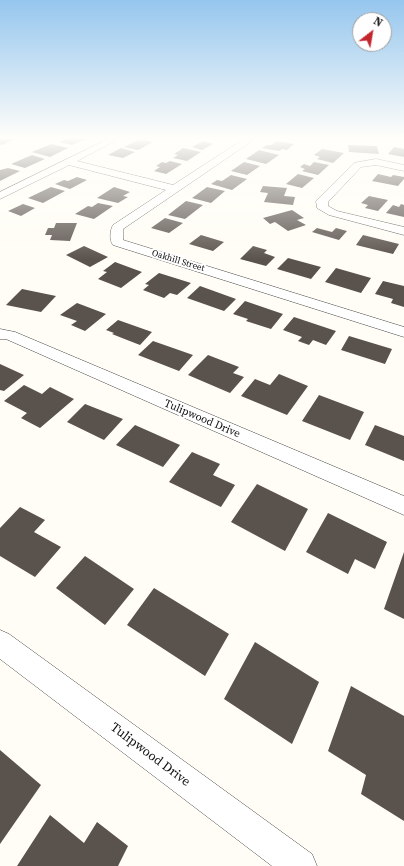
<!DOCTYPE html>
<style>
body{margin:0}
#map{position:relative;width:404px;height:866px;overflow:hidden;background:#fffdf5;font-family:"Source Serif 4",serif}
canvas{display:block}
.north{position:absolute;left:352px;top:12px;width:40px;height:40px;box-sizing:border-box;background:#fff;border:1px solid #a0a0a0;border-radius:50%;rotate:31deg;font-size:11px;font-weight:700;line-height:16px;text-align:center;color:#111}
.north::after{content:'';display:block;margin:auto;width:14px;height:18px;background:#c4262e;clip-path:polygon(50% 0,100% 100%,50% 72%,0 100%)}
</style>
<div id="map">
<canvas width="404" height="866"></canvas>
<div class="north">N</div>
</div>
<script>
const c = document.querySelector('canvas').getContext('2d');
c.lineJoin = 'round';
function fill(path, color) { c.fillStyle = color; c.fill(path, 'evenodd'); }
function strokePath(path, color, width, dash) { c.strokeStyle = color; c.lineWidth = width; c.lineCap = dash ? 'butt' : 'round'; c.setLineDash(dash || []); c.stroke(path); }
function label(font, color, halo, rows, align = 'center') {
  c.font = font + ' "Source Serif 4",serif'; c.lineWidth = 4; c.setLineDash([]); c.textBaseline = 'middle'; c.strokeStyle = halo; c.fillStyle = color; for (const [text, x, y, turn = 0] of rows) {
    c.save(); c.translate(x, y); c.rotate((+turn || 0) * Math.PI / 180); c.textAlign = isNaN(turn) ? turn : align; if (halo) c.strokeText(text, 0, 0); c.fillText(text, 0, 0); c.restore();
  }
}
const building = new Path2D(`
 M0 139H15L2 145 0 144Z
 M62 139H86L72 145 59 142 65 140Z
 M140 139 153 142 138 150 124 147Z
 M203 141 213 144 202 150 192 147Z
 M277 141 294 144 287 150 282 149 279 151 262 148 267 145H271Z
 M51 144 68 148 50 157 32 152Z
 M348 145 377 146 379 154 349 152Z
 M394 147 404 149V157L388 154Z
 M121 148 135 152 123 158 108 155Z
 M183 148 201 152 187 161 173 158 178 155 174 154Z
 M322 149 344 153 333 163 317 159 320 157 314 155Z
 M259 150 279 155 266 164 246 159Z
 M32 155 45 159 25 168 11 164Z
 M170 161 182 164 166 174 154 171 160 167 156 166 162 162 166 163Z
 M244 162 260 166 247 175 231 171Z
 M314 162 329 165 318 175 302 171 305 169 300 167 304 164 310 166Z
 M8 168 20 171 0 181V170Z
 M298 174 314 178 302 188 286 184Z
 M378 174 391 177 393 175 404 177V179L398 186 372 181Z
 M231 175 247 179 232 190 211 184 217 180 222 181Z
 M77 177 87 180 70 189 55 184 64 180 68 181Z
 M263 186 287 188 284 196 295 197 293 205 264 202 268 193 260 192Z
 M51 187 65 191 43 203 28 198Z
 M114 187 130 192 123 196 128 197 118 203 97 198Z
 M207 187 225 191 211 203 192 198Z
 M369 196 388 200 378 211 365 208 368 205 361 203Z
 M186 201 203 205 185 219 168 215Z
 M98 203 113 206 94 219 75 214 88 206 92 207Z
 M23 204 35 208 21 216 8 211Z
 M401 204 404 205V217L386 213 393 205 399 207Z
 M292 210 304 218 297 220 306 225 288 231 275 222 270 224 263 218Z
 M165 218 183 223 169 233 151 228Z
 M56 223H77L70 241 50 240 52 235H45L48 228H54Z
 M317 228 332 232 336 228 347 231 339 240 312 232Z
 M201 235 224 242 213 251 189 244Z
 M363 235 399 244 393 254 356 245Z
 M84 246 108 257 90 267 66 255Z
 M253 246 267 250 264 253 275 257 266 266 240 259Z
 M288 258 321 267 311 279 277 269Z
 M115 262 142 272 121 288 98 279 107 272 103 271Z
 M336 268 371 278 361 293 325 282Z
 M159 273 191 283 177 295 170 293 164 298 143 290 149 285 145 284Z
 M383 281 404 286V307L391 303 393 299 375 294Z
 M200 286 236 299 224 311 187 298Z
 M22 289 56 296 41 312 6 305Z
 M245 301 283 314 271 329 246 321 248 319 233 314Z
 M77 303 106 314 85 331 71 325 77 321 60 315Z
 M294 317 336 331 326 345 313 340 309 345 298 341 302 337 283 330Z
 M118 320 152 332 140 345 122 338 112 334 114 333 106 330Z
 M349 336 392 349 385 364 341 350Z
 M153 341 193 355 179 371 138 355Z
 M208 355 239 367 233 373 244 377 230 393 188 375Z
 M0 364 24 375 4 391 0 390Z
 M279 374 308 386 287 415 241 396 255 379 270 385Z
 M24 385 42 394 50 387 74 399 40 428 21 418 27 413 4 401Z
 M319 395 364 412 350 440 302 421Z
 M85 404 123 419 104 440 67 422Z
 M135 425 180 445 163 467 116 445Z
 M375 425 404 436V461L365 445Z
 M192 452 220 464 213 475 235 485 221 507 169 482Z
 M257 484 308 509 285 551 231 522Z
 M20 507 45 520 34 532 61 547 35 577 0 556V528Z
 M328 513 387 542 375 569 355 559 348 574 306 552Z
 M404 552V619L384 609Z
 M85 556 134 589 105 625 56 588Z
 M154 588 229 634 205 676 127 625Z
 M255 642 319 682 292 744 224 699Z
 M351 686 404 716V821L361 794 366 775 328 751Z
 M0 750 41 785 0 844Z
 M50 815 84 843 97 822 128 846 118 866H17Z`);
const minor = new Path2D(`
 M108 139H119L77 161 173 185 244 139H253L252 141 123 229V240L404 327V337L113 245C109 240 110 230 113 225L166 190 69 165 0 199V192Z
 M376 159 404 165V171L376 165 361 167 328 202V206L337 211 404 227V235L329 215 317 208 316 201 354 163Z
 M0 329 15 332 404 496V515L6 339H0Z
 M0 630 9 634 312 854 317 866H272L0 659Z`);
const farStreetnames = [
 ["Oakhill Street",178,261,17]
];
const streetNames = [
 ["Tulipwood Drive",202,419,23]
];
const nearStreetnames = [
 ["Tulipwood Drive",150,755,37]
];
fill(building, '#5a524d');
strokePath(minor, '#444', 1);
fill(minor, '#fff');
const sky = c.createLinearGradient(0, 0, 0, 260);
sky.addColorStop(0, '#95c6ee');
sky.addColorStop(0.53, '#fffefa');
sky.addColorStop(1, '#fffefa00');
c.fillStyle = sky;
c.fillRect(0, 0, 404, 260);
label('9px', '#111', '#fff', farStreetnames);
label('11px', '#111', '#fff', streetNames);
label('13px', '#111', '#fff', nearStreetnames);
</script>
